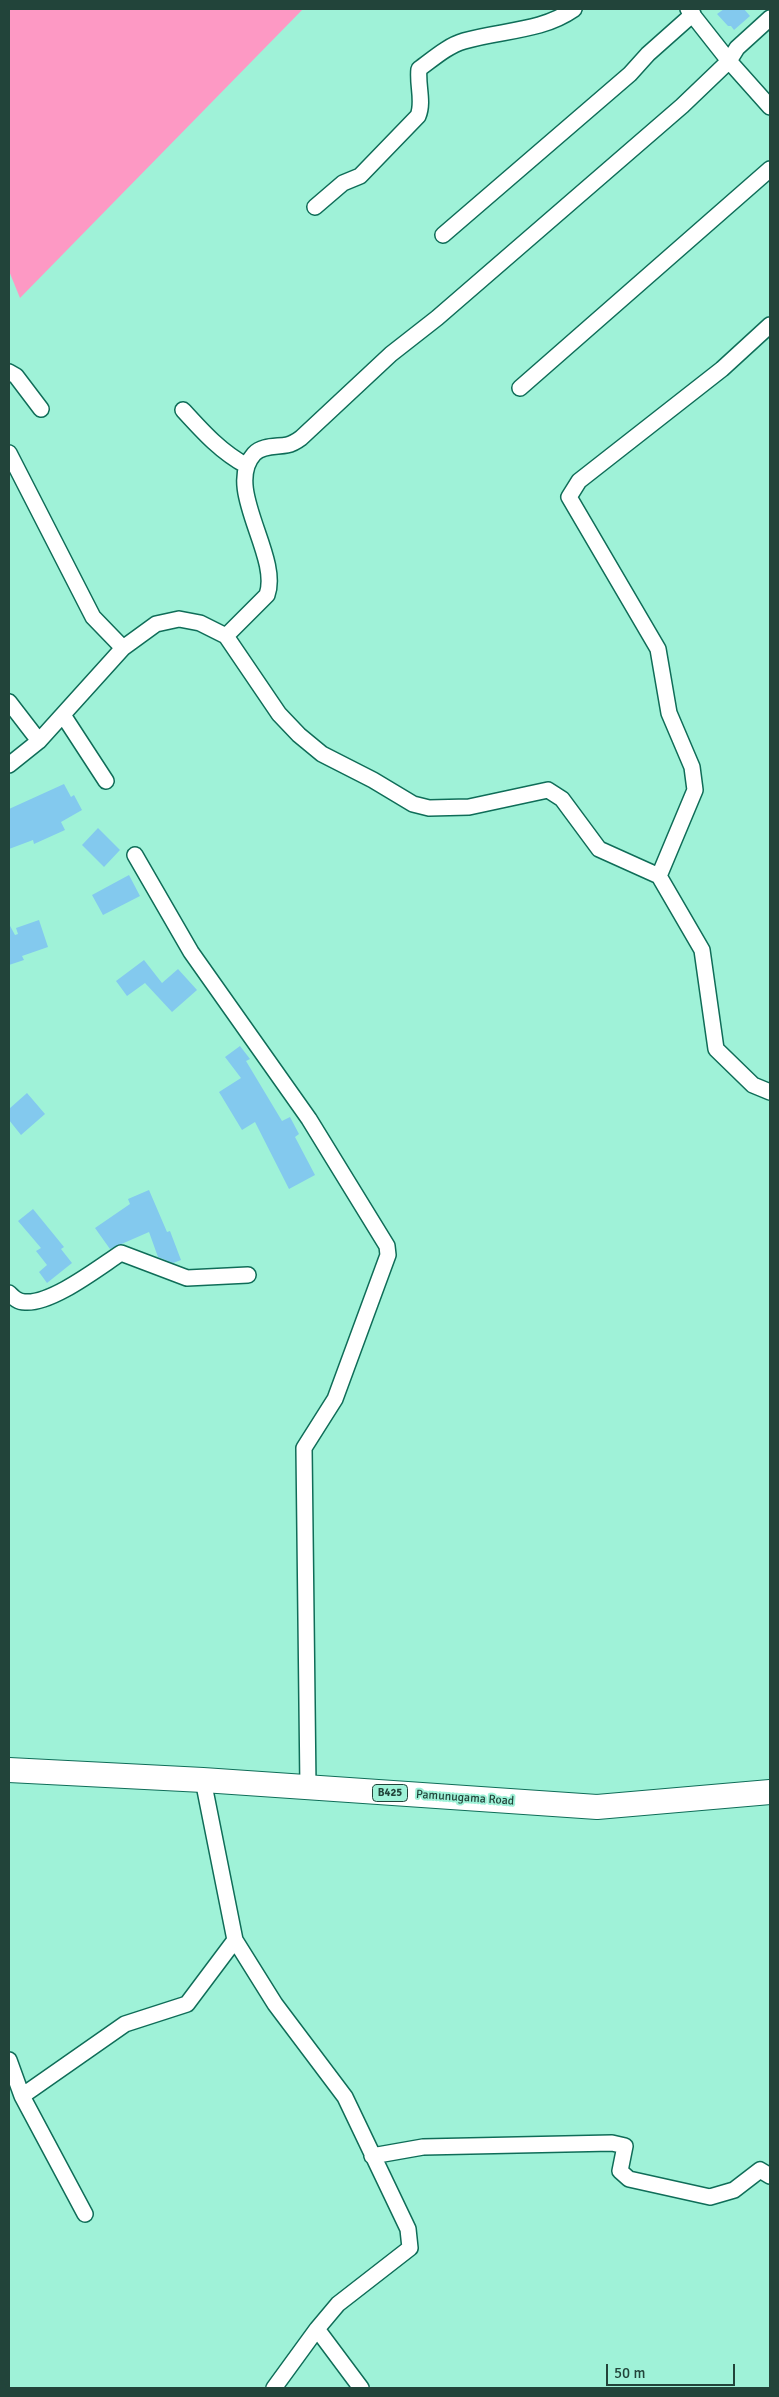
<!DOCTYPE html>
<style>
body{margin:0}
#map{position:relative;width:779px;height:2397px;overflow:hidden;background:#9ff2d8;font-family:Signika,sans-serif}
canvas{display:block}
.frame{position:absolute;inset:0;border:10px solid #22443a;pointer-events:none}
.scale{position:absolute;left:606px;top:2364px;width:129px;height:22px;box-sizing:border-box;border:2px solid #22443a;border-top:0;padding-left:6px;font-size:15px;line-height:18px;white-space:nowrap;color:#22443a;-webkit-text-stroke:4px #9ff2d8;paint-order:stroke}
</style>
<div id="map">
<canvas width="779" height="2397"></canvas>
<div class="frame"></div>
<div class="scale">50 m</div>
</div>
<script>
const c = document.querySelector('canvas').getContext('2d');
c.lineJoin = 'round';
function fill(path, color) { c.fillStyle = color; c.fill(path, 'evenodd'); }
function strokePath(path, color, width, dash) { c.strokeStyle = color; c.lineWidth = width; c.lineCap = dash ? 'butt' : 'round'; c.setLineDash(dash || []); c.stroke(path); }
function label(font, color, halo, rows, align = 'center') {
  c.font = font + ' Signika,sans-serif'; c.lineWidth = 4; c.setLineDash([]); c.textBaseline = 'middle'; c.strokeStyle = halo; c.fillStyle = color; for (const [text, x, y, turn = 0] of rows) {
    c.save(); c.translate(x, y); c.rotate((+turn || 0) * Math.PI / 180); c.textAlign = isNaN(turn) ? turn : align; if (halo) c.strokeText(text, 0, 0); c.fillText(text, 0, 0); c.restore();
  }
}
const water = new Path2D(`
 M9 9H303L20 298 9 271Z`);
const building = new Path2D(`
 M724 9H744L750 16 734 30 731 26H728L717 14Z
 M64 784 71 797 74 795 82 810 61 822 65 830 34 844 33 840 9 849V809Z
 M98 828 120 850 104 867 82 845Z
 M129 875 140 896 103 915 92 895Z
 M39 920 48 947 22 956 24 960 9 965V924L15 935 18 934 16 928Z
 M144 960 162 983 178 969 197 990 172 1012 145 983 127 996 116 981Z
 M240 1046 250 1059 246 1061 282 1121 290 1117 299 1134 295 1137 315 1175 289 1189 255 1122 242 1130 219 1092 241 1078 225 1057Z
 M27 1093 45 1114 21 1135 9 1120V1109Z
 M149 1190 167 1232 170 1231 181 1260 173 1263 158 1257 149 1232 110 1249 95 1228 130 1204 128 1199Z
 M33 1209 64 1247 61 1249 72 1263 47 1283 39 1272 47 1265 36 1251 41 1248 18 1221Z`);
const street = new Path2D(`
 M688 9 729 61 770 107
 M315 207 343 183 360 176 418 116C424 102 417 85 419 69 433 59 447 46 464 41 501 30 541 32 574 9
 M443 235 630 74 648 54 693 14
 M9 372 16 376 41 409
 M520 388 770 169
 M183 410C203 432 221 452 247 466
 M9 453 93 617 123 648
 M226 636 267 595C281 556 223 488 254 454 262 445 277 447 287 445 292 444 297 441 301 438L391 354 437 318 682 106 729 61 737 48 770 18
 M9 702 39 741
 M63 715 106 781
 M9 765 39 741 123 648 156 624 179 619 200 623 226 636 279 714 299 735 322 754 373 780 413 804 429 808 469 807 548 790 562 799 599 849 659 876 702 950 716 1049 753 1085 770 1092
 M135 855 191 952 309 1119 387 1246 388 1255 335 1399 304 1448 308 1788
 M659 876 695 790 692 767 669 713 658 649 569 497 579 481 722 369 770 325
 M9 1293C14 1298 18 1302 25 1302 52 1304 98 1268 121 1253L187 1278 248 1275
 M203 1780 235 1940 275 2004 345 2097 408 2229 410 2248 338 2304 317 2329
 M9 2060 22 2096
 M372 2156 423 2147 612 2143 625 2146 620 2171 629 2179 710 2197 734 2190 760 2170 770 2176
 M85 2214 22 2096 125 2024 187 2004 235 1940
 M274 2388 317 2329 361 2388`);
const primary = new Path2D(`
 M9 1770 203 1780 597 1807 770 1792`);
const shields = [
 [390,1793,35]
];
const shieldNames = [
 ["B425",390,1793]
];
const streetNames = [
 ["Pamunugama Road",465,1798,4]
];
fill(water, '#fd99c4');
fill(building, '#83c9ee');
strokePath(street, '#0f6d58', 18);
strokePath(primary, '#0f6d58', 26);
strokePath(street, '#fff', 15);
strokePath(primary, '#fff', 24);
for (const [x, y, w] of shields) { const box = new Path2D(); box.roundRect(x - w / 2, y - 8.5, w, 17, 4); c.fillStyle = '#9ff2d8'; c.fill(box); strokePath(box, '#22443a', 1); }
label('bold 11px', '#22443a', null, shieldNames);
label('12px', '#22443a', '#9ff2d8', streetNames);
</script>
